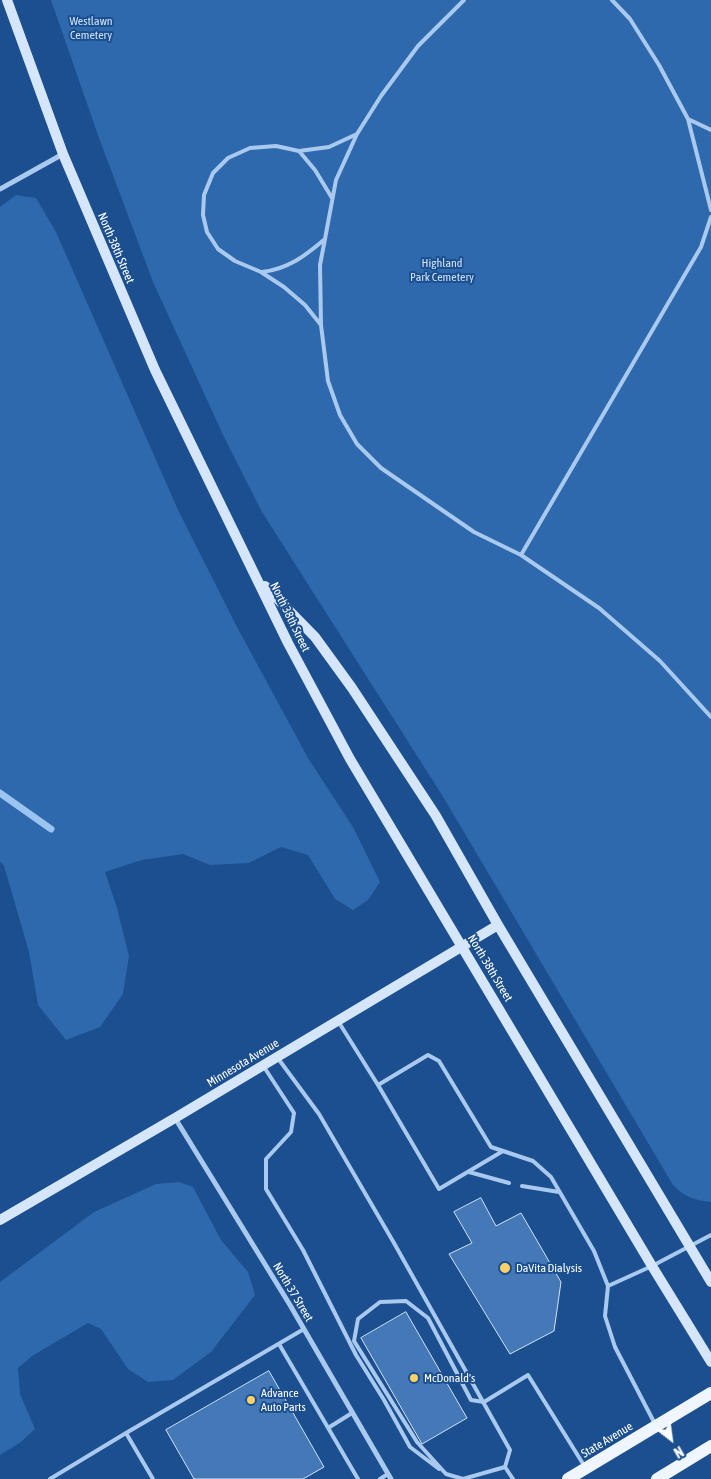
<!DOCTYPE html>
<style>
body{margin:0}
#map{position:relative;width:711px;height:1479px;overflow:hidden;background:#1b4f8f;font-family:"Asap Condensed",sans-serif}
canvas{display:block}
.north{position:absolute;left:646px;top:1414px;width:50px;height:50px;-webkit-text-stroke:4px #1b4f8f;paint-order:stroke;rotate:150deg;font-size:14px;font-weight:700;line-height:20px;text-align:center;color:#fff}
.north::after{content:'';display:block;margin:auto;width:18px;height:22px;background:#fff;clip-path:polygon(50% 0,100% 100%,50% 72%,0 100%)}
</style>
<div id="map">
<canvas width="711" height="1479"></canvas>
<div class="north">N</div>
</div>
<script>
const c = document.querySelector('canvas').getContext('2d');
c.lineJoin = 'round';
function fill(path, color) { c.fillStyle = color; c.fill(path, 'evenodd'); }
function strokePath(path, color, width, dash) { c.strokeStyle = color; c.lineWidth = width; c.lineCap = dash ? 'butt' : 'round'; c.setLineDash(dash || []); c.stroke(path); }
function label(font, color, halo, rows, align = 'center') {
  c.font = font + ' "Asap Condensed",sans-serif'; c.lineWidth = 4; c.setLineDash([]); c.textBaseline = 'middle'; c.strokeStyle = halo; c.fillStyle = color; for (const [text, x, y, turn = 0] of rows) {
    c.save(); c.translate(x, y); c.rotate((+turn || 0) * Math.PI / 180); c.textAlign = isNaN(turn) ? turn : align; if (halo) c.strokeText(text, 0, 0); c.fillText(text, 0, 0); c.restore();
  }
}
const green = new Path2D(`
 M51 0H711V1202C695 1200 684 1197 673 1185L442 795 262 512 224 437 153 282 99 138Z
 M16 195 36 198 56 232 178 510 237 627 308 758 353 827 380 882 368 900 353 910 335 899 308 855 281 847 249 863 210 865 183 854 142 860 105 872 117 908 129 956 123 994 100 1027 66 1040 38 1005 29 952 4 866 0 861V207Z
 M179 1182 193 1187 221 1240 248 1272 255 1295 211 1352 173 1380 148 1382 128 1369 101 1329 88 1323 32 1356 18 1368 20 1394 35 1429 21 1442 0 1455V1282L94 1212 156 1184Z`);
const stream = new Path2D(`
 M0 793 51 829`);
const building = new Path2D(`
 M481 1198 496 1226 521 1213 561 1282 554 1331 510 1354 449 1254 472 1243 454 1212Z
 M406 1312 467 1418 422 1444 361 1338Z
 M269 1371 324 1467 303 1479H194L166 1430Z`);
const lane = new Path2D(`
 M464 0 418 46 381 96 357 134 329 147 299 151 276 146 250 148 228 158 213 173 204 195 203 215 207 232 218 249 235 261 261 272 284 287 305 305 321 325 328 381 340 415 357 444 381 468 474 532 521 555 599 608 660 661 711 717
 M612 0 630 19 659 65 688 119 711 210
 M688 119 711 130
 M299 151 315 170 332 198
 M262 272C288 269 305 256 325 239
 M321 325 320 265 325 239 336 180 357 134
 M521 555 701 247 711 217
 M338 1021 378 1085
 M277 1057 319 1114 394 1243 510 1450 505 1467 513 1479
 M264 1067 294 1113 291 1132 266 1159V1189L303 1250 356 1355 384 1400 410 1447 439 1469
 M503 1151 439 1189 378 1085 428 1055 439 1061 491 1147 533 1161 551 1177 594 1251 608 1286 605 1316 615 1347 655 1424
 M469 1172 509 1183
 M522 1186 559 1192
 M608 1286 652 1266 711 1235
 M279 1344 358 1479
 M328 1428 352 1413
 M505 1467 463 1479 446 1474 417 1442 354 1341 358 1319 380 1302 406 1301 428 1318 471 1400 484 1402 528 1375 585 1467
 M50 1479 126 1433
 M153 1479 126 1433 304 1329
 M380 1479 388 1474`);
const street = new Path2D(`
 M0 189 63 154
 M175 1118 290 1305 391 1479`);
const secondary = new Path2D(`
 M7 0 63 154 155 370 288 643 350 759 652 1266 711 1362
 M265 586 315 637 352 688 436 816 498 925 711 1282
 M0 1220 175 1118 498 925`);
const primary = new Path2D(`
 M568 1479 711 1393
 M657 1479 711 1446`);
const markers = [
 [505,1268,6,"#ffd166"],
 [414,1378,5,"#ffd166"],
 [251,1400,5,"#ffd166"]
];
const parkNames = [
 ["Westlawn",91,21],
 ["Cemetery",91,35],
 ["Highland",442,263],
 ["Park Cemetery",442,277]
];
const streetNames = [
 ["North 38th Street",116,248,67],
 ["North 38th Street",290,617,64],
 ["North 38th Street",490,968,59],
 ["Minnesota Avenue",243,1063,-31],
 ["North 37 Street",293,1292,59],
 ["State Avenue",607,1440,-31]
];
const poiNames = [
 ["DaVita Dialysis",516,1268],
 ["McDonald's",424,1378],
 ["Advance",261,1393],
 ["Auto Parts",261,1407]
];
fill(green, '#2e69ad');
strokePath(stream, '#9cc4f0', 7);
fill(building, '#4478b7');
strokePath(building, '#cfe3fa', 1);
strokePath(lane, '#a9c9ee', 4);
strokePath(street, '#a9c9ee', 5);
strokePath(secondary, '#d6e6fa', 10);
strokePath(primary, '#f0f6ff', 12);
for (const [x, y, r, color] of markers) { const dot = new Path2D(); dot.arc(x, y, r, 0, 2 * Math.PI); c.fillStyle = color; c.fill(dot); strokePath(dot, '#1b4f8f', 2); }
label('12px', '#cfe3fa', '#1b4f8f', parkNames);
label('12px', '#fff', '#1b4f8f', streetNames);
label('12px', '#fff', '#1b4f8f', poiNames, 'left');
</script>
